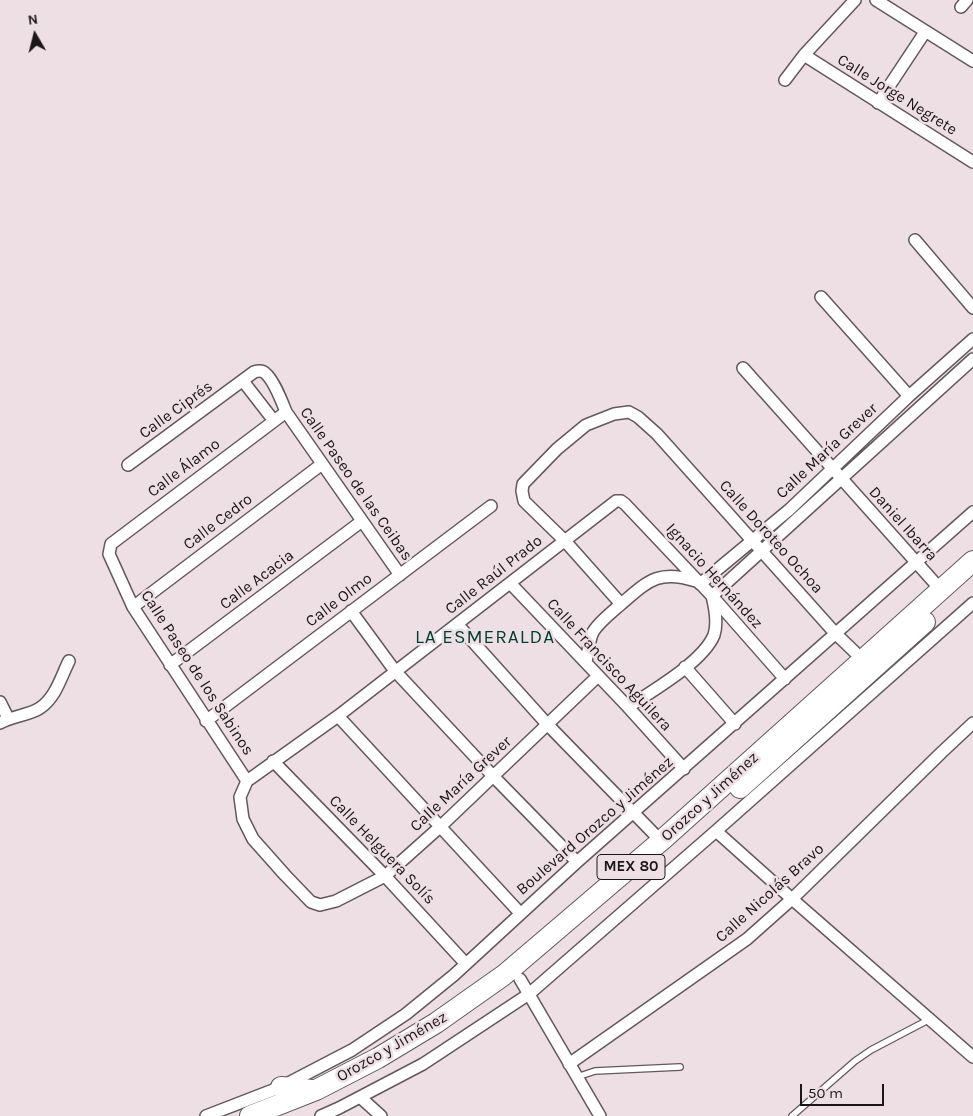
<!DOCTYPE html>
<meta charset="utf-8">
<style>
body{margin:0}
#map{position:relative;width:973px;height:1116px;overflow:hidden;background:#eedfe4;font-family:Karla,sans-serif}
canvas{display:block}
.north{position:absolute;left:10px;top:10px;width:50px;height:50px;-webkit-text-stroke:4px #eedfe4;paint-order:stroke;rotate:352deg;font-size:14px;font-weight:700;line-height:20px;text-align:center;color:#1b1618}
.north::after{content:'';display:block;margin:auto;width:18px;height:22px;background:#1b1618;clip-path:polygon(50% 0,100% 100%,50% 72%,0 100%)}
.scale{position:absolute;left:800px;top:1084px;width:84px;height:22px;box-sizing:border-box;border:2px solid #1b1618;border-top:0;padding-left:6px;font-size:15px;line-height:18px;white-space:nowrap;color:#1b1618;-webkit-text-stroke:4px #eedfe4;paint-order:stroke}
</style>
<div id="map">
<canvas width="973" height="1116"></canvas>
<div class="north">N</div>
<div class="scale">50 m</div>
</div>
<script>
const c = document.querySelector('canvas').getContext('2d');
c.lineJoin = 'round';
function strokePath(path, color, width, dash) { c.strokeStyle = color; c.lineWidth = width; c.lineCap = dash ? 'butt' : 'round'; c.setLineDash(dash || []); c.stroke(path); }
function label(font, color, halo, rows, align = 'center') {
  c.font = font + ' Karla,sans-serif'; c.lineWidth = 5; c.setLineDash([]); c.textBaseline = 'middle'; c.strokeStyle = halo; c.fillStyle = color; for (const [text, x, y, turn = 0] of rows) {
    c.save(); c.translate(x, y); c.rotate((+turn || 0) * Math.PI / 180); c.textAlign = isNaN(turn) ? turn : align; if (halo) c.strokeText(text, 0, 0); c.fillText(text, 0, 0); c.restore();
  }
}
const lane = new Path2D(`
 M577 1077 595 1071 680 1067
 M792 1116 855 1061 871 1050 930 1019`);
const street = new Path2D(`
 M876 0 973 61
 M961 7 967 0
 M804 55 973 162
 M785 80 804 55 855 0
 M878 103 925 32
 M915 240 973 308
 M821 297 909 396
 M743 368 941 590
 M243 381 274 421
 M128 465 254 372C257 371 262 370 265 373 274 380 282 402 286 412L400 575
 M510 583 628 707 684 769
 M700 584 789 510 909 396 973 339
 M621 604 565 541 524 501 522 491 523 484 557 449 586 425 614 414 629 412 638 417 657 434 835 633 862 659
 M133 607 322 464
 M351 611 395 671 493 776 577 862
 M457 624 547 724 661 841
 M586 662C588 653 589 640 593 632 599 622 612 612 620 605 648 581 658 569 696 581
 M170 665 362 521
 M685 667 735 724
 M0 702 8 718
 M628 707C652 691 703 662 714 635 718 623 715 608 712 596L973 359
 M338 716 520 913
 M206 721 491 506
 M0 723C12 716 30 715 40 708 56 697 61 677 69 661
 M273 761 385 876 466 964
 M247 781 338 716 616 501H621L625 504 712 596 785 679
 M247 781 240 797 243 819 253 839 285 875 311 902 320 905 336 901 385 876 441 826 598 676
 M247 781 133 607 109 554 111 544 286 412
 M716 831 792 899 973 1057
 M520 979 600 1116
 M569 1064 747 939 792 899 942 752 973 723
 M360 1097 381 1116
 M206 1116 281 1087 352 1050 406 1014 454 975 577 862 973 512
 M321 1116 339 1108 423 1064 529 994 716 831 973 603`);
const highway = new Path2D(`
 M740 788 925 622
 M281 1087 312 1090
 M250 1116 316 1090 378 1058 436 1023 504 975 661 841 973 561`);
const shields = [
 [631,867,68]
];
const shieldNames = [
 ["MEX 80",631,867]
];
const streetNames = [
 ["Calle Jorge Negrete",897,95,32],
 ["Calle Ciprés",176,410,-36],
 ["Calle María Grever",827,451,-43],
 ["Calle Álamo",184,468,-37],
 ["Calle Paseo de las Ceibas",356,484,55],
 ["Calle Cedro",218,522,-37],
 ["Daniel Ibarra",903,524,48],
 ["Calle Doroteo Ochoa",771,537,48],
 ["Calle Raúl Prado",494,575,-38],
 ["Ignacio Hernández",714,576,48],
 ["Calle Acacia",257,580,-37],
 ["Calle Olmo",339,600,-37],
 ["Calle Francisco Aguilera",609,665,47],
 ["Calle Paseo de los Sabinos",197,673,57],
 ["Calle María Grever",461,784,-43],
 ["Orozco y Jiménez",710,797,-42],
 ["Boulevard Orozco y Jiménez",595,826,-41],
 ["Calle Helguera Solís",382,850,46],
 ["Calle Nicolás Bravo",770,893,-42],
 ["Orozco y Jiménez",392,1047,-30]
];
const quarterNames = [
 ["LA ESMERALDA",485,638]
];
strokePath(lane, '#64585c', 8);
strokePath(street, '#64585c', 14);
strokePath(highway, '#64585c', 22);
strokePath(lane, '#fff', 5.5);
strokePath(street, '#fff', 11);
strokePath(highway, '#fff', 20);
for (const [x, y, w] of shields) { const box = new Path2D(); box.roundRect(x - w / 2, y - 12.5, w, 25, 4); c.fillStyle = '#eedfe4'; c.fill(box); strokePath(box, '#1b1618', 1); }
label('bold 15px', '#1b1618', null, shieldNames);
label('16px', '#1b1618', '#eedfe4', streetNames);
c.letterSpacing = '1px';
label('19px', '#003c30', '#eedfe4', quarterNames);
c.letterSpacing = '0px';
</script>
